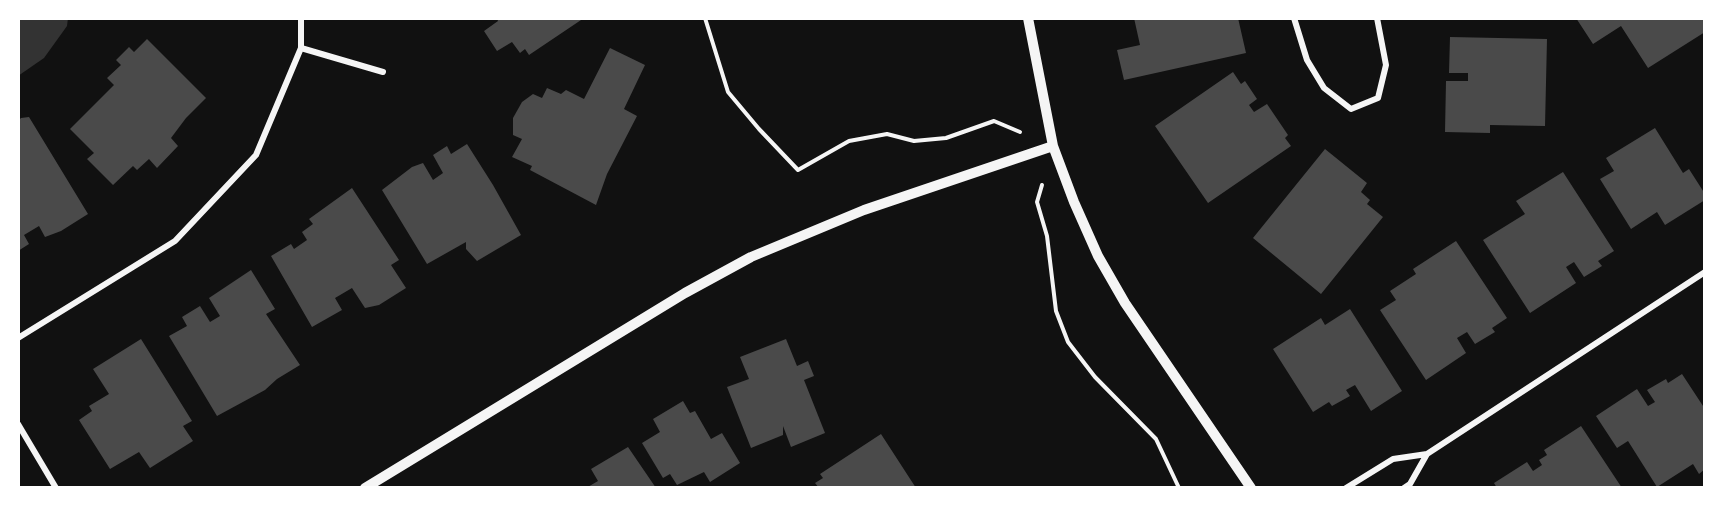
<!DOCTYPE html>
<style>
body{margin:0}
#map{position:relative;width:1723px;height:506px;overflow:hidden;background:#111;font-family:Arial,sans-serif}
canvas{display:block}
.frame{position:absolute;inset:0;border:20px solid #fff;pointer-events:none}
</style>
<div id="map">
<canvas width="1723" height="506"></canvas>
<div class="frame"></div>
</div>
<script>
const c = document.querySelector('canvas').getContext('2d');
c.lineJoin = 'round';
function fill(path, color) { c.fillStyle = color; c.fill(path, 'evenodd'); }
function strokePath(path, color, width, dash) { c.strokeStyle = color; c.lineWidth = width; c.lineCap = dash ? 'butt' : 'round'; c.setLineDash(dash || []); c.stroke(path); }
const water = new Path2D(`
 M18 18H68L67 26 44 58 18 76Z`);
const building = new Path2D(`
 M497 18H584L529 55 525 49 520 53 512 42 497 51 484 31 498 21Z
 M1134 18H1238L1246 53 1124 80 1117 50 1140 45Z
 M1576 18H1705V32L1648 68 1621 26 1593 44Z
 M1450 37 1547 39 1545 126 1490 125V133L1445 132 1446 81H1468V73H1449Z
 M147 39 206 98 186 118 171 138 178 146 157 168 149 159 137 170 133 166 113 185 87 159 94 153 70 129 114 85 107 78 121 65 116 60 129 47 134 52Z
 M610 48 645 65 624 109 637 116 607 174 596 205 530 170 532 166 512 157 522 139 513 135V118L522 102 533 94 542 98 547 88 561 94 566 90 584 99Z
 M1233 72 1241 84 1245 81 1257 99 1249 105 1254 112 1267 104 1288 135 1285 138 1291 146 1208 203 1155 126Z
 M29 117 88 214 61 231 45 237 39 226 24 235 29 244 18 251V121L21 118Z
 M1655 128 1683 173 1689 169 1705 194V200L1665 225 1657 212 1631 229 1600 179 1614 171 1606 158Z
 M467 144 493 185 521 235 477 261 466 249V242L427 264 382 190 412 167 423 163 433 180 443 173 433 155 447 146 451 154Z
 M1325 149 1367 183 1361 192 1370 200 1367 204 1383 217 1321 294 1253 238Z
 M1563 172 1614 251 1598 261 1602 266 1584 277 1574 262 1566 267 1576 283 1530 313 1483 240 1525 214 1516 201Z
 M352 188 399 260 391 265 406 288 379 305 365 308 352 288 335 298 342 310 312 327 271 256 291 244 294 249 307 240 302 232 313 224 309 219Z
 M1456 241 1507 318 1492 328 1495 332 1475 344 1467 332 1457 338 1466 353 1426 380 1380 310 1396 300 1390 291 1416 274 1413 269Z
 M251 270 275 309 266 314 300 365 277 379 265 390 217 416 169 336 187 326 182 317 200 306 210 322 220 316 209 298Z
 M1350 309 1402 391 1371 411 1355 385 1346 390 1350 396 1332 406 1329 402 1313 412 1273 349 1321 318 1325 325Z
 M141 339 192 421 183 426 193 441 150 468 139 452 110 469 79 420 92 411 89 406 109 394 93 369Z
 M786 339 797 366 808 361 814 376 804 380 825 433 791 447 783 426V435L751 448 727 387 749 379 740 357Z
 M1682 374 1705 409V469L1699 474 1693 464 1657 487 1628 441 1617 448 1596 416 1637 389 1648 406 1655 402 1647 390 1666 379 1668 383Z
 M683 401 690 413 695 411 711 439 722 433 740 463 710 482 704 472 677 485 670 474 663 478 642 443 660 432 653 419Z
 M1581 426 1622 488H1497L1494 483 1527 462 1533 471 1542 465 1539 460 1547 455 1544 450Z
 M881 434 916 488H819L815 483 823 478 820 474Z
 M628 447 656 488H586L598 481 591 469Z`);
const path = new Path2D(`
 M705 18 728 92 759 129 798 170 849 141 887 134 914 141 946 138 994 121 1020 132
 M1042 185 1037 202 1047 236 1056 311 1068 342 1095 377 1156 439 1179 488`);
const minor = new Path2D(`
 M1294 18 1307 60 1324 88 1351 109 1378 98 1386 65 1377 18
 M301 48 383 72
 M18 338 175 241 256 155 301 48V18
 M18 424 56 488
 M1346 488 1393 459 1427 454 1705 272
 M1404 488 1410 484 1427 454`);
const tertiary = new Path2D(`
 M1028 18 1053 146 1074 202 1098 256 1125 303 1251 488
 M365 488 685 293 751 257 864 210 1053 146`);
fill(water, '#333');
fill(building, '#4a4a4a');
strokePath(path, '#f5f5f5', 4);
strokePath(minor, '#f5f5f5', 6);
strokePath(tertiary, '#f5f5f5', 10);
</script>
